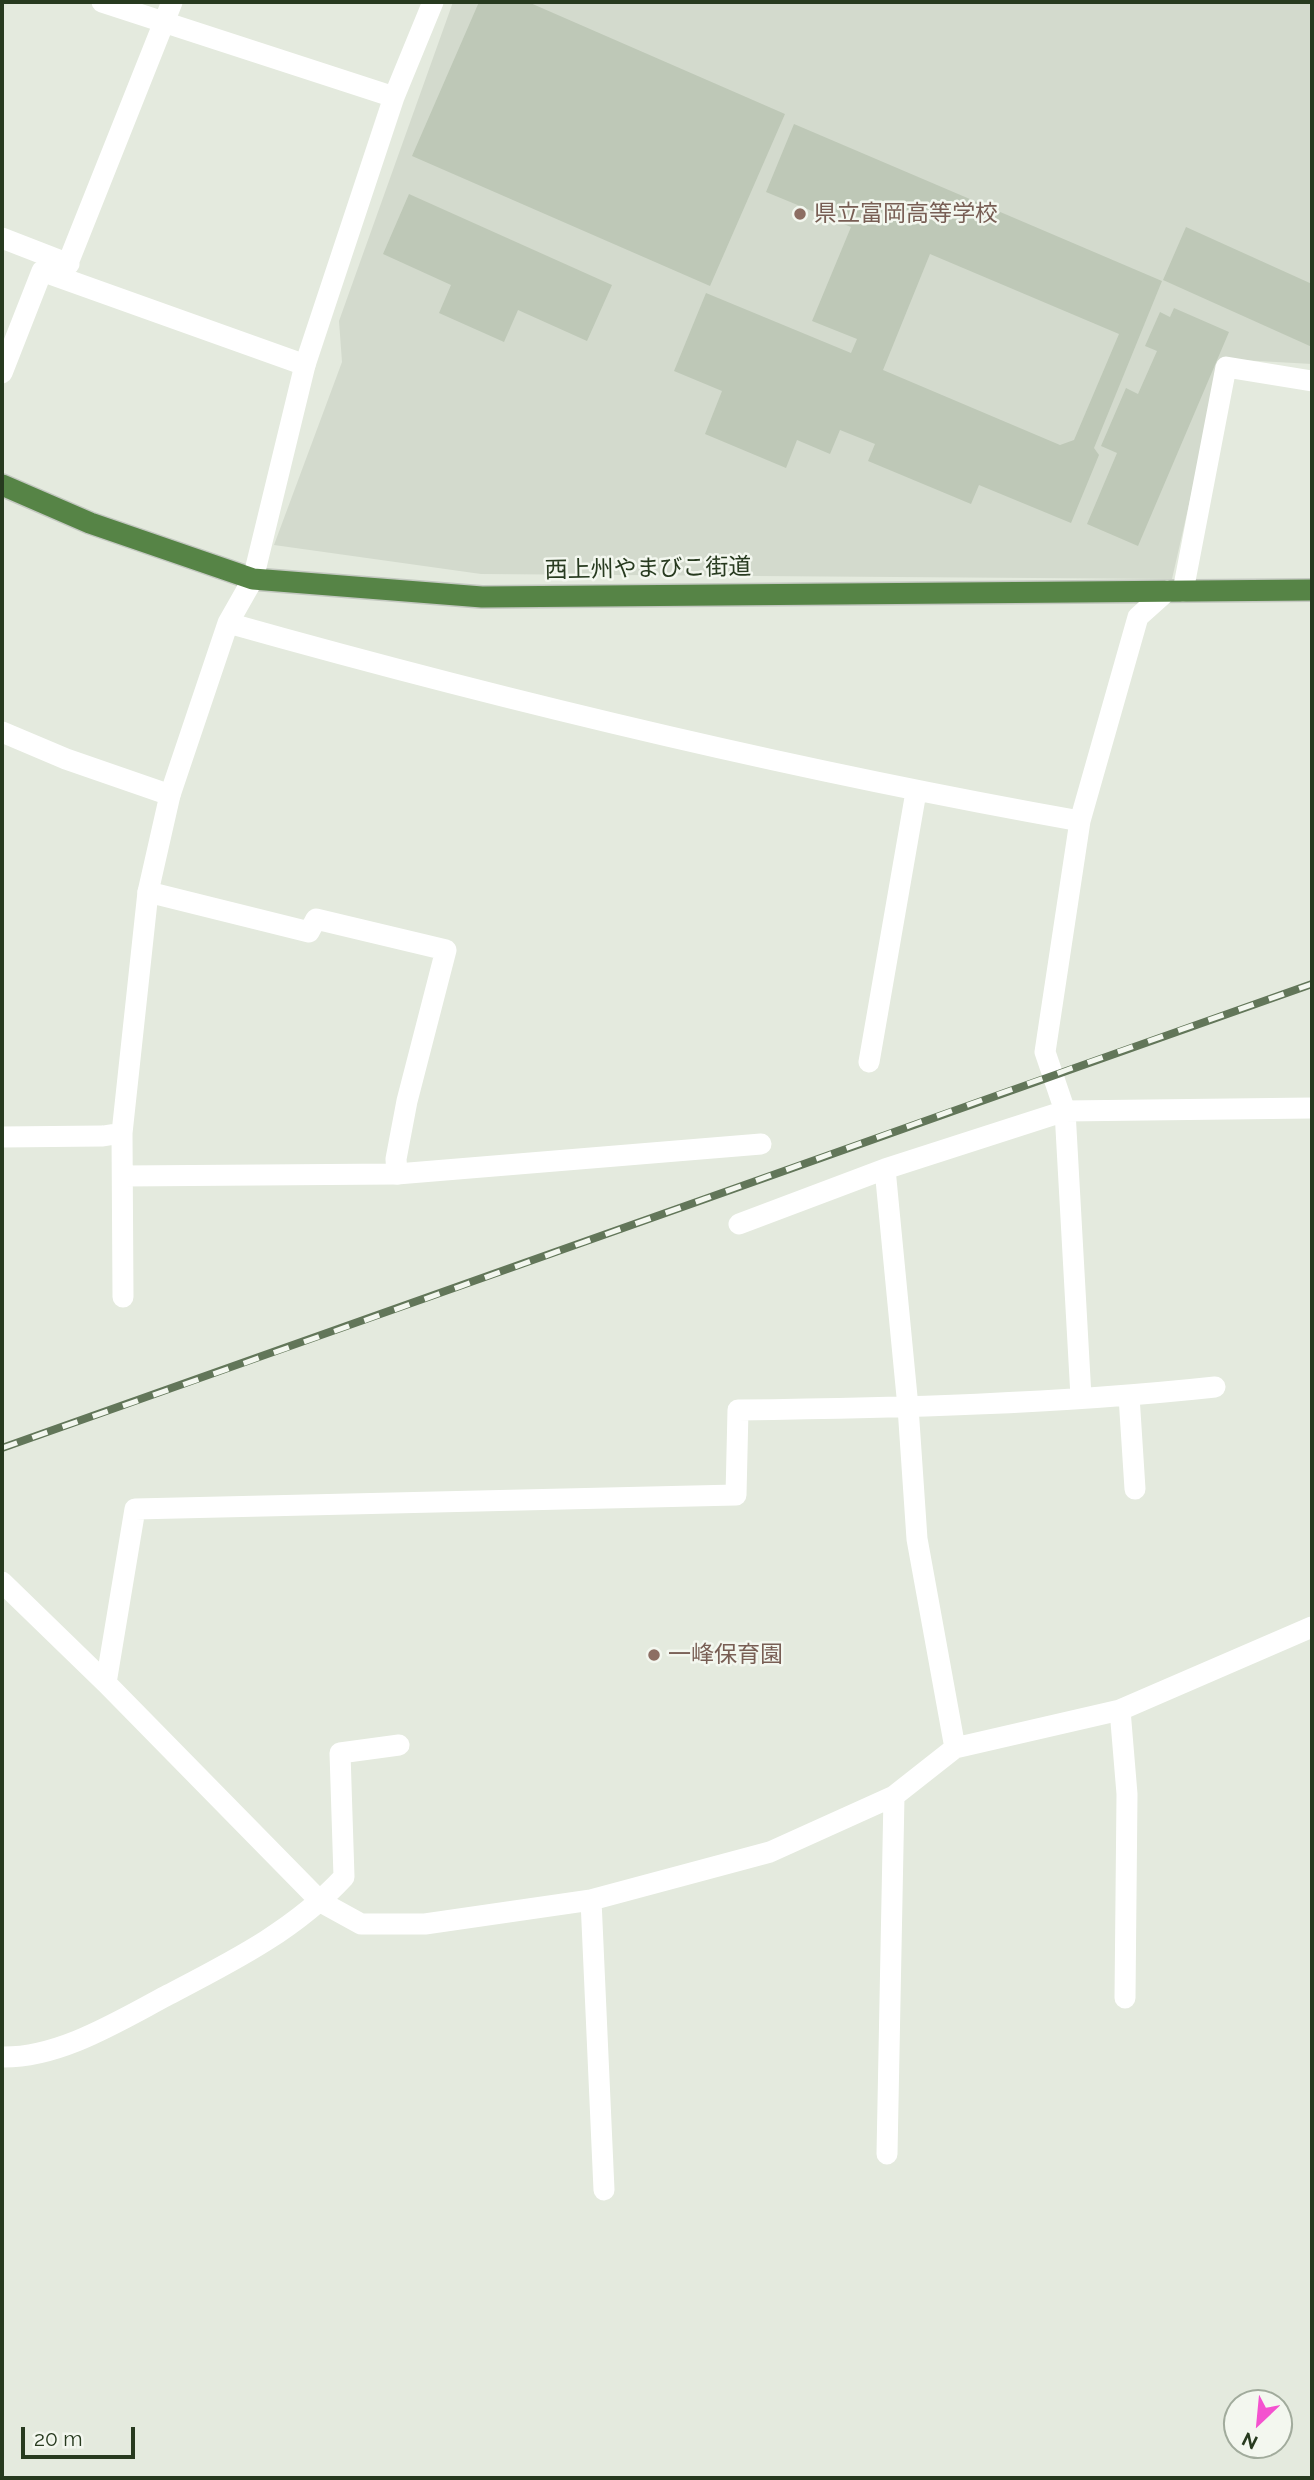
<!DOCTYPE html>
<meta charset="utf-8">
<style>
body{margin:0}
#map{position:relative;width:1314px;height:2480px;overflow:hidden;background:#e4eade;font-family:Raleway,sans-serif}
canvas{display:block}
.frame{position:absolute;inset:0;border:4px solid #273a1f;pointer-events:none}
.north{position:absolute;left:1223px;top:2389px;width:70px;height:70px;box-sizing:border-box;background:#f3f7ef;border:2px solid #a1ab9c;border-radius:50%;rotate:206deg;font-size:19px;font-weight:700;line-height:28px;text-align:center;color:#273a1f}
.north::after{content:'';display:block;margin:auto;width:24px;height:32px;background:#f452cf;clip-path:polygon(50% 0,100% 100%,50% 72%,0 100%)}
.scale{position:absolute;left:21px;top:2427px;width:114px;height:32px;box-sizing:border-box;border:4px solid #273a1f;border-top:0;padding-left:9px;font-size:21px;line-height:24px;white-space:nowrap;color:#273a1f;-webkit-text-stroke:5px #f3f7ef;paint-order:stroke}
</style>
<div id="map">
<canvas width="1314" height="2480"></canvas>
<div class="frame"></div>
<div class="north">N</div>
<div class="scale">20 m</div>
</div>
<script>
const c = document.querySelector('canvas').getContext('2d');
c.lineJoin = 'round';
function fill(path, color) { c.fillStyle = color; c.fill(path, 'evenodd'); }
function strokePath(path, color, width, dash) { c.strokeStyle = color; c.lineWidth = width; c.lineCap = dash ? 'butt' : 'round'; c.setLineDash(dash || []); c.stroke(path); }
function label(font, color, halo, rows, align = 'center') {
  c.font = font + ' Raleway,"Noto Sans JP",sans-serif'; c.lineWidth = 5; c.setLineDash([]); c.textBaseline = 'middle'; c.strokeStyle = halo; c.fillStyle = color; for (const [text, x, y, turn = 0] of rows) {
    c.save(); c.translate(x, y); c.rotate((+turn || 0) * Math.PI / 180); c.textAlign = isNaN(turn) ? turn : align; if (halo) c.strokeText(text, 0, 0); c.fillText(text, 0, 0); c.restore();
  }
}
const built = new Path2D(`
 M453 2H1312V364L1222 359 1172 579 481 574 274 545 342 362 339 321Z`);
const building = new Path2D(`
 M479 2H528L785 114 710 286 412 156Z
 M794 124 1162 281 1094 448 1099 455 1071 523 979 485 971 504 868 461 875 444 840 430 830 454 797 440 786 468 705 434 722 391 674 371 706 293 851 353 857 339 812 321 851 227 766 192ZM930 254 1119 334 1074 440 1060 445 883 370Z
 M409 194 612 285 587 341 518 310 504 342 439 313 451 285 383 254Z
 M1186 227 1312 284V347L1163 280Z
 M1174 308 1229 332 1138 546 1087 524 1117 453 1101 446 1126 388 1138 394 1157 351 1145 346 1160 312 1170 317Z`);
const service = new Path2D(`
 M2 238 69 264
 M62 278 172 2
 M2 373 42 271 305 365
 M2 732 66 759 170 795
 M148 892 309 932 316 919 446 950 407 1101 396 1159 397 1174`);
const minor = new Path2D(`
 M102 2 394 97
 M1167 591 1138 617 1080 821 1045 1052 1065 1111 1312 1108
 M1183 591 1226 367 1312 381
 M228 623C509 702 793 770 1080 821
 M869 1062 916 792
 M2 1137 103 1136 122 1133
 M885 1169 908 1407 917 1539 955 1748
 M123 1176 397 1174 761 1144
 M739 1224 885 1169 1065 1111 1081 1397
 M123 1297 122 1133 148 892 170 795 228 623 253 579 305 365 394 97 433 2
 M1129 1396 1135 1489
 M2 1582 106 1683 321 1902 361 1924H425L591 1900 770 1852 894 1796 955 1748 1120 1710 1312 1627
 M106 1683 135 1509 736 1495 738 1410C897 1408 1057 1404 1215 1387
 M1120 1710 1127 1794 1125 1998
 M591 1900 604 2190
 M2 2057C59 2058 117 2022 166 1996 231 1962 294 1931 344 1877L340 1753 399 1745
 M887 2154 894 1796`);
const trunk = new Path2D(`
 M2 485 90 523 253 579 482 597 1312 590`);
const rail = new Path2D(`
 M2 1448C440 1296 874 1136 1312 984`);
const markers = [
 [800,214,7,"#8d6e63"],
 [654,1655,7,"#8d6e63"]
];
const educationNames = [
 ["県立富岡高等学校",814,214],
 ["一峰保育園",668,1655]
];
const streetNames = [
 ["西上州やまびこ街道",648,569,-1]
];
fill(built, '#d3dacd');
fill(building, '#bec8b7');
strokePath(trunk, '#c3c8c0', 24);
strokePath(service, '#fff', 21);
strokePath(minor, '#fff', 21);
strokePath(trunk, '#568446', 21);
strokePath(rail, '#627659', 8);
strokePath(rail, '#f3f7ef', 5, [16]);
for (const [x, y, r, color] of markers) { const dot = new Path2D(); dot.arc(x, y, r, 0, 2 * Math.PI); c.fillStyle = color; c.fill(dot); strokePath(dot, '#f3f7ef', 2.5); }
label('23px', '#785e54', '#f3f7ef', educationNames, 'left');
label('23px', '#273a1f', '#f3f7ef', streetNames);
</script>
